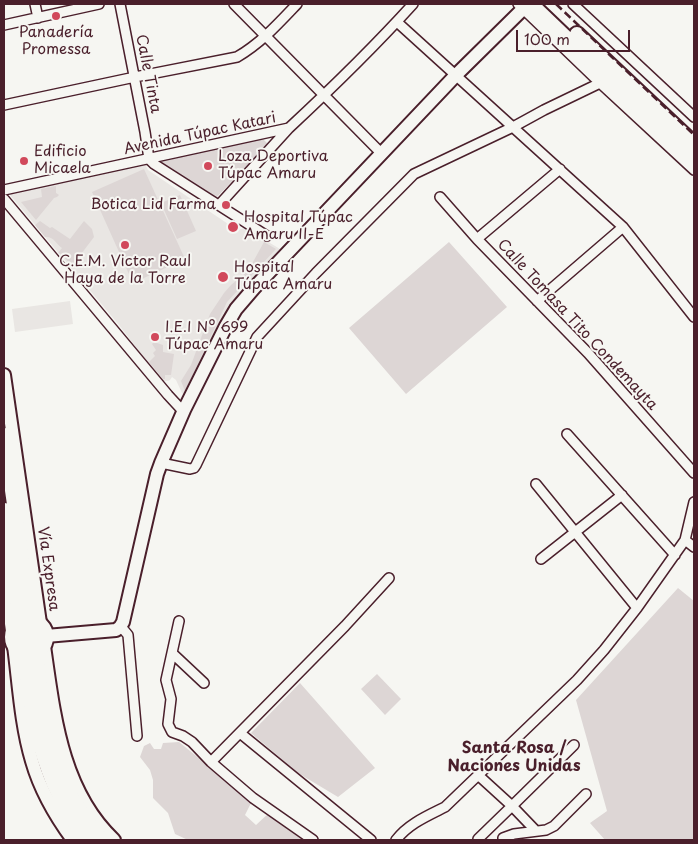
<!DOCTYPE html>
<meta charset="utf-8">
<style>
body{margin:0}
#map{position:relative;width:698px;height:844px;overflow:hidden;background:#f6f6f2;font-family:"Playpen Sans",sans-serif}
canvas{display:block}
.frame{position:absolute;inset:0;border:5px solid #4a1f2b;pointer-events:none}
.scale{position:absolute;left:516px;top:30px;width:114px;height:22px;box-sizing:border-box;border:2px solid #4a1f2b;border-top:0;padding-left:6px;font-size:15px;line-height:18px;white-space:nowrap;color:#4a1f2b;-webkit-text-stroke:4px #f6f6f2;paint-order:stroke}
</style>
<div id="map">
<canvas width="698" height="844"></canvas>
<div class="frame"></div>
<div class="scale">100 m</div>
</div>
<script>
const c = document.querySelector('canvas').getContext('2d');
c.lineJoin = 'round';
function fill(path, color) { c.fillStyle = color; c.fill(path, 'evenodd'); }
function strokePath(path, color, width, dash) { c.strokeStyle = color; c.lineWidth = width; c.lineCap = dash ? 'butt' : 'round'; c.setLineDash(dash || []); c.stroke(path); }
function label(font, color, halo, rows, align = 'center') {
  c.font = font + ' "Playpen Sans",sans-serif'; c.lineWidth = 4; c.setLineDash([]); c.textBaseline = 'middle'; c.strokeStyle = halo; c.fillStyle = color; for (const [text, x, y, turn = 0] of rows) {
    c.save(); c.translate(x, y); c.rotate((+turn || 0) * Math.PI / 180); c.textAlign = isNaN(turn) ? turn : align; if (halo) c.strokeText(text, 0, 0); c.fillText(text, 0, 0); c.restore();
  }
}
const built = new Path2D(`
 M145 164 148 170 237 230 245 228 280 249 229 305 186 396 182 393 176 380 172 377 170 380 168 381H164L161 380 119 325 10 195 11 192Z
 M70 301 73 324 15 332 12 309Z`);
const green = new Path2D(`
 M263 139 268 144 214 200 154 160Z
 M144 169 185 259 133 283 92 192Z
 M56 186V193L59 195 57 197 54 198 36 220 21 202 42 197 41 189Z
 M180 195 196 231 177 239 161 203Z
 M40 221 50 228 52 227 70 239 84 221 92 229 94 237 72 266 62 255 58 253 62 248C56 244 54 236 45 237L35 225Z
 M264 242 276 249 227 302 185 391 181 381 191 365 210 314 224 293 231 285 248 271Z
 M449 242 507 307 406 394 349 328Z
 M154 342 163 345V352L174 354 171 375H165V379H163L149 362 155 356 153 353 156 350 152 344Z
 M678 588 694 601V840H605L590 823 607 811 576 700Z
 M377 674 401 699 385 715 361 689Z
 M300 683 375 768 338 797 298 773 251 733Z
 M179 742C203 762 228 780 253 799L245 815 256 825 271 811 316 840H188L175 834 168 813 153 798V780L150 770 140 757 144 746 150 743 154 749H161L163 743Z`);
const minor = new Path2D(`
 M35 4 38 18
 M120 4 145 132 149 159 154 164 267 236
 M234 4 381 153
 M518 4 600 83 694 170
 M573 4 694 117
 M397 22 623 227 694 317
 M4 25 99 4
 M4 105 135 77 237 57C261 43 278 24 297 4
 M4 190 289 128C332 88 374 47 413 4
 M440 197 477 239 588 353 694 473
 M4 199 168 395 180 408 184 410
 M219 205 289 128
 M477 239 560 169
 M537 301 623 227
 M567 434 675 555
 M161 463 190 469 194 468 196 465 257 337 316 273 414 174 513 127 544 110 600 83
 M536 484 637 608
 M685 540 694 547
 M541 559 622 495
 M179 621 166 680 171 699 168 724 172 732 183 736 192 742 211 762 345 626 389 578
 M120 627 123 629 128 635 137 736
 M172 653 204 683
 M240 733 371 840
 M211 762 253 798 313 840
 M478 775 512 806 574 745
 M503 838 514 834 546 830 554 826 586 794
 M478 839 512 806 536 831
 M396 840C408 824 427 816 445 807L577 680 604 650 637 608 685 540 694 502`);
const secondary = new Path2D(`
 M4 375 40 623
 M4 572 12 631
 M46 636 116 630 120 627 123 622 157 474 161 463 184 410 226 326 236 309 254 288 456 75 528 4
 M14 646C19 684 21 724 32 761 40 789 56 817 73 840
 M44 646C54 714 61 790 114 840`);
const primary = new Path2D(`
 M4 435 45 719C55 765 70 805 102 840
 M4 510 34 723C45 765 59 807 88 840
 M12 637a17 17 0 1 1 34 0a17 17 0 1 1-34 0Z`);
const trunk = new Path2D(`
 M531 4 694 160
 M577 34 694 144`);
const rail = new Path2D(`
 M556 4 694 135`);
const markers = [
 [56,16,5,"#d1495b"],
 [24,161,5,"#d1495b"],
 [208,166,5,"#d1495b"],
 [226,205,5,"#d1495b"],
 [233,227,6,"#d1495b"],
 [125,245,5,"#d1495b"],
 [223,277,6,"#d1495b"],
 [155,337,5,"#d1495b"]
];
const poiNames = [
 ["Panadería",56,33,"center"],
 ["Promessa",56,50,"center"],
 ["Edificio",34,152],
 ["Micaela",34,169],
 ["Loza Deportiva",218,157],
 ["Túpac Amaru",218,174],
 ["Botica Lid Farma",216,205,"right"],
 ["Hospital Túpac",244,218],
 ["Amaru II-E",244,235],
 ["C.E.M. Victor Raul",125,262,"center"],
 ["Haya de la Torre",125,279,"center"],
 ["Hospital",234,268],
 ["Túpac Amaru",234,285],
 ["I.E.I Nº 699",165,328],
 ["Túpac Amaru",165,345]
];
const streetNames = [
 ["Calle Tinta",148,74,79],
 ["Avenida Túpac Katari",200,134,-12],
 ["Calle Tomasa Tito Condemayta",577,325,47],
 ["Vía Expresa",48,569,82]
];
const neighbourhoodNames = [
 ["Santa Rosa /",514,749],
 ["Naciones Unidas",514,767]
];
fill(built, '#e9e6e3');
fill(green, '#ddd6d5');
strokePath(minor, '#4a1f2b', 12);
strokePath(secondary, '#4a1f2b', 16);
strokePath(primary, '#4a1f2b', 18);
strokePath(trunk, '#4a1f2b', 18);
strokePath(minor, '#f6f6f2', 9);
strokePath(secondary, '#f6f6f2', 12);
strokePath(primary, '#f6f6f2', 14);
strokePath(trunk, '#f6f6f2', 14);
strokePath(rail, '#4a1f2b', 2.5, [8, 4]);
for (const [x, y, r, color] of markers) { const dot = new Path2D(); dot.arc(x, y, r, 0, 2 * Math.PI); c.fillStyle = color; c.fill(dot); strokePath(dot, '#f6f6f2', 2); }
label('15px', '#4a1f2b', '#f6f6f2', poiNames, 'left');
label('15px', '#4a1f2b', '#f6f6f2', streetNames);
label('bold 16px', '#4a1f2b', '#f6f6f2', neighbourhoodNames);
</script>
